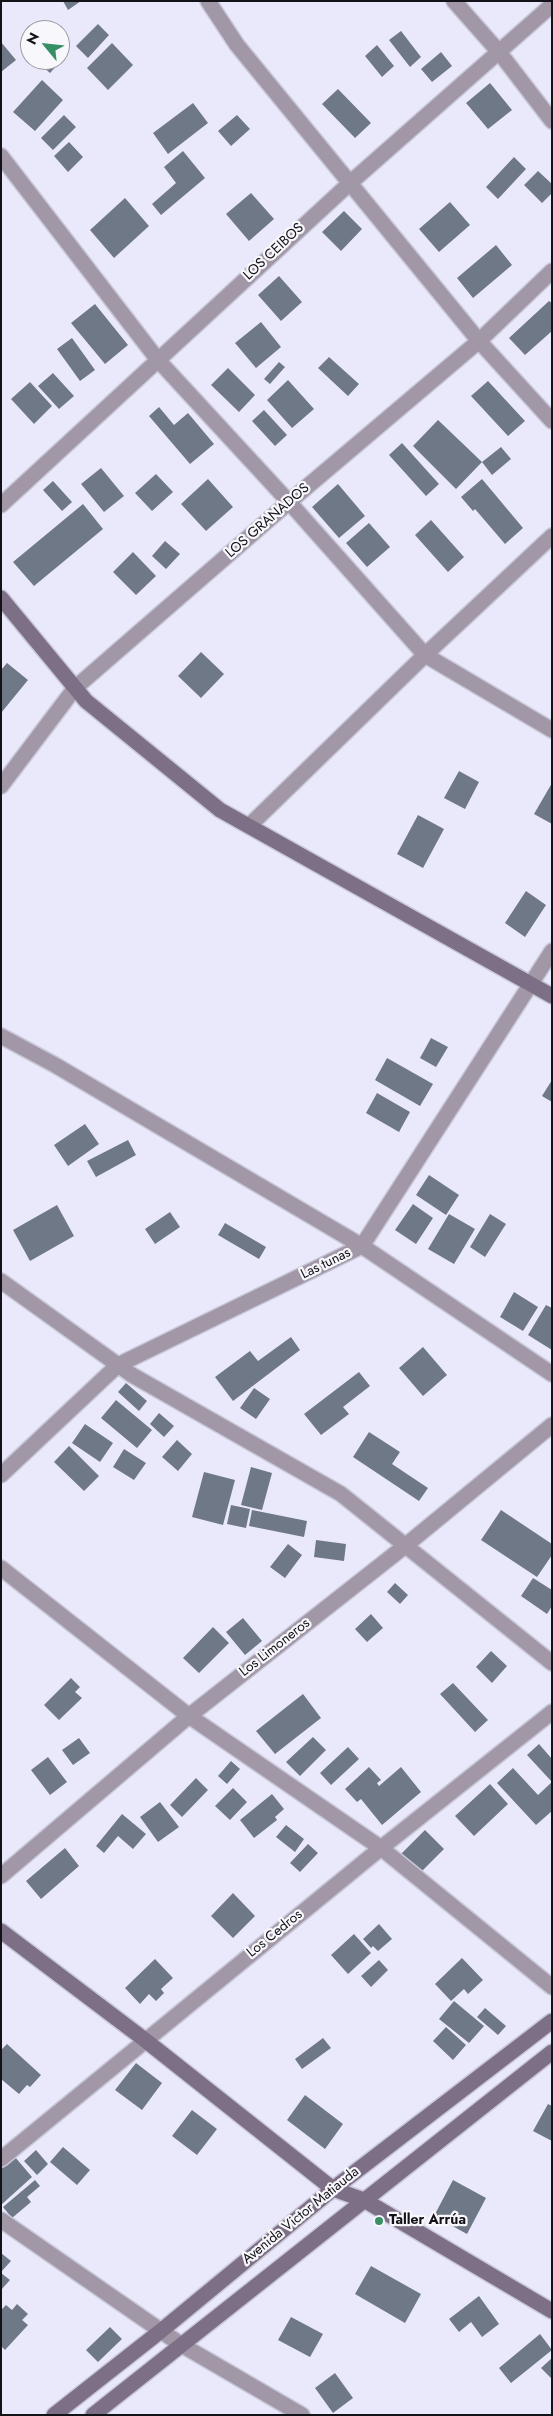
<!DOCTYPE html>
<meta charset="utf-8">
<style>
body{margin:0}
#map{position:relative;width:553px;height:2416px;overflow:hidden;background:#eae9fc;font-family:Jost,sans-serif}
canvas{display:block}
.frame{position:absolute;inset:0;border:2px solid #121218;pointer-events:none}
.north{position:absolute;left:20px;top:20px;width:50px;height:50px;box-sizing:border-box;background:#f8f8fc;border:1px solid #9c9ca1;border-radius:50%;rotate:298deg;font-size:14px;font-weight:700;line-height:20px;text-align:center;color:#121218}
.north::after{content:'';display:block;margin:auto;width:18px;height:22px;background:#379065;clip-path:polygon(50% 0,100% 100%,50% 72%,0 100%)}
</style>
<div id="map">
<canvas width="553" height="2416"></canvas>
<div class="frame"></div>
<div class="north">N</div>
</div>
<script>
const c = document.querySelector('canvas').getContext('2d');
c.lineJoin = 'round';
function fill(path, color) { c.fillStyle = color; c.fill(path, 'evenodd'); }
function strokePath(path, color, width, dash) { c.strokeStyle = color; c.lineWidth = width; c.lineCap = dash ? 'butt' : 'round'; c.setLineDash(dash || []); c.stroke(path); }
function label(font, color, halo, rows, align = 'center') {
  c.font = font + ' Jost,sans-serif'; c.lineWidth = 4.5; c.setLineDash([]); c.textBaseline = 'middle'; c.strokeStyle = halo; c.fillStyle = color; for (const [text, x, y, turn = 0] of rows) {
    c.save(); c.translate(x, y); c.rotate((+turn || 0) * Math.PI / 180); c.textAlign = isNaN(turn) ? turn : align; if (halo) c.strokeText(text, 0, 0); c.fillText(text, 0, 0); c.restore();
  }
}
const building = new Path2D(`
 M63 1H81L68 10Z
 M98 24 109 35 88 58 76 46Z
 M401 31 421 57 410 67 389 40Z
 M1 42 16 60 1 72Z
 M112 43 133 65 108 90 87 68Z
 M377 45 394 66 382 77 365 56Z
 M441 52 452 66 432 82 421 69Z
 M35 60H57L60 62 50 73Z
 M42 80 63 100 35 131 13 112Z
 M490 83 512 110 488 129 466 103Z
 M338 89 371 123 355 138 322 104Z
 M193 103 208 123 168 154 153 133Z
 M64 115 76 127 53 150 41 138Z
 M237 115 250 129 231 146 218 131Z
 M69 142 83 157 68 172 54 156Z
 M183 151 205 178 161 215 152 204 176 183 164 167Z
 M514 157 526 169 498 199 486 187Z
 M538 171 552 184V193L542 203 524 185Z
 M251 193 274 219 249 241 226 214Z
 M125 198 149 226 114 258 90 230Z
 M450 202 470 225 439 252 419 229Z
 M344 211 362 229 341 251 322 232Z
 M496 245 512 265 473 298 457 278Z
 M279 276 302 302 281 321 258 295Z
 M549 301 552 303V331L525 355 509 338Z
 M95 304 128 345 105 364 71 323Z
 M261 322 281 347 256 368 235 343Z
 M72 338 95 370 80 381 57 349Z
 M329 357 359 384 348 396 318 368Z
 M279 362 285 367 270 384 264 379Z
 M228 368 255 395 239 412 211 385Z
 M53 373 74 396 59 409 38 386Z
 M288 380 314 409 292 428 267 400Z
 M488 381 525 421 508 436 471 396Z
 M30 382 52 406 34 424 11 399Z
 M159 407 174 425 188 413 214 444 190 464 149 416Z
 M264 410 287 435 275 446 252 421Z
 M438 420 482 462 456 489 413 446Z
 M402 443 439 484 426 496 389 455Z
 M501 447 511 459 492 475 482 462Z
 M101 468 124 496 104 512 81 484Z
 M156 474 173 492 152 511 135 493Z
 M208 479 233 507 206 531 181 504Z
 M482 479 523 528 505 544 475 509 473 511 461 497Z
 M53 481 72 502 62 511 43 490Z
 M338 484 365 516 339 538 312 507Z
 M83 504 103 529 34 586 13 562Z
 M431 520 464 557 448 572 415 535Z
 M369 523 390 547 367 567 346 543Z
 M165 541 180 554 166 569 152 556Z
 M133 552 156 576 136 595 113 572Z
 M201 652 224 674 201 698 178 676Z
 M7 663 28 680 1 713V670Z
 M459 771 479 782 465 809 444 798Z
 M552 783V824L534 814Z
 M418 815 444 829 423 868 397 854Z
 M526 891 546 905 525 937 505 923Z
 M431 1038 448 1047 436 1067 420 1058Z
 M387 1058 433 1084 420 1106 375 1080Z
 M552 1080V1102L542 1096Z
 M377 1093 410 1112 399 1132 366 1113Z
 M85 1124 99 1144 68 1166 54 1145Z
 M128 1140 136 1155 96 1177 87 1161Z
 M429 1175 459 1195 446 1215 416 1195Z
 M413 1204 433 1218 416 1244 395 1230Z
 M57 1205 74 1236 30 1261 13 1230Z
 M170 1212 180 1227 155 1244 145 1229Z
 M449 1214 475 1229 454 1264 428 1249Z
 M490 1214 506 1224 485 1257 470 1247Z
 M225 1223 266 1247 259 1259 218 1235Z
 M514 1292 538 1307 523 1331 500 1317Z
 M546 1305 552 1308V1350L528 1335Z
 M291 1337 300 1350 233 1401 215 1377 250 1351 258 1361Z
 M423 1347 447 1375 423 1396 399 1368Z
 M359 1372 370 1386 343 1407 349 1414 321 1435 304 1414Z
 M126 1383 147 1401 139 1411 118 1392Z
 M254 1388 270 1399 256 1419 240 1408Z
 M116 1400 152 1430 137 1448 101 1418Z
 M159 1413 174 1426 164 1437 150 1424Z
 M85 1424 113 1443 100 1462 72 1443Z
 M369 1432 400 1452 392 1464 428 1488 419 1501 353 1457Z
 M177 1440 192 1454 178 1471 162 1457Z
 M69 1446 99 1476 84 1491 54 1462Z
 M124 1449 146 1463 134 1480 113 1467Z
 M251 1467 272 1473 262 1510 241 1505Z
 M204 1472 235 1480 223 1525 192 1517Z
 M231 1505 250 1509 246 1528 227 1524Z
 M252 1510 307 1521 304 1537 249 1526Z
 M501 1510 552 1544V1555L537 1577 481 1540Z
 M316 1540 346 1544 344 1561 314 1557Z
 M288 1544 302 1555 285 1578 270 1567Z
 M533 1578 552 1590V1606L547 1614 521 1596Z
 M395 1583 408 1595 400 1604 387 1592Z
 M371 1614 383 1628 367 1642 355 1629Z
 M243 1618 262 1641 245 1655 226 1632Z
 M213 1627 229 1643 199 1673 183 1658Z
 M491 1651 507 1666 492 1683 476 1667Z
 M71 1678 80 1687 75 1692 82 1698 59 1720 44 1705Z
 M453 1683 488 1720 475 1732 440 1694Z
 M303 1694 321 1718 275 1754 256 1731Z
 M313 1737 326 1750 300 1776 286 1762Z
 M79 1738 90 1753 73 1765 62 1750Z
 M539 1744 552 1759V1782L527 1755Z
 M348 1747 359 1759 331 1785 320 1773Z
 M48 1757 67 1782 50 1795 31 1770Z
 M231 1761 240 1769 227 1784 218 1776Z
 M369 1767 381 1780 377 1783 379 1786 401 1767 421 1792 382 1825 361 1799 357 1802 345 1789Z
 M513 1768 538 1795 552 1782V1811L536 1825 497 1783Z
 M196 1778 208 1790 182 1817 170 1805Z
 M490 1784 508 1804 474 1836 455 1816Z
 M233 1788 247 1802 230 1820 215 1806Z
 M272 1794 284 1809 275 1817 277 1820 254 1838 240 1820Z
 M160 1802 179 1827 158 1842 140 1817Z
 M122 1814 146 1834 133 1849 118 1836 104 1853 96 1846Z
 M286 1825 304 1839 295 1852 276 1837Z
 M425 1830 444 1849 417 1876 398 1857Z
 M308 1844 318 1853 300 1872 290 1863Z
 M65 1848 79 1866 41 1899 26 1881Z
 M233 1893 255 1916 233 1938 211 1916Z
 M379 1924 392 1939 378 1951 373 1946 371 1948 363 1939Z
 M354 1934 371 1953 348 1974 331 1955Z
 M462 1958 483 1980 468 1994 464 1989 451 2001 435 1984Z
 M155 1959 173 1978 161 1989 164 1993 156 2001 149 1994 140 2004 125 1988Z
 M379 1960 388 1970 371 1987 361 1976Z
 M454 2001 484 2026 469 2043 439 2019Z
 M485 2008 506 2026 498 2035 477 2017Z
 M446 2027 466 2045 453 2060 433 2041Z
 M323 2038 331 2048 302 2069 295 2059Z
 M7 2044 41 2075 30 2087 27 2085 19 2094 1 2079V2050Z
 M136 2063 162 2083 142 2110 115 2090Z
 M305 2095 343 2124 325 2149 287 2120Z
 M548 2104 552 2106V2141L533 2131Z
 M192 2110 217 2129 197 2155 172 2136Z
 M63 2147 90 2170 77 2185 50 2162Z
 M36 2150 48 2164 37 2175 24 2161Z
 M15 2157 32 2177 1 2205V2169Z
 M35 2180 40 2186 27 2197 31 2202 12 2218 3 2207Z
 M453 2180 486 2198 467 2234 434 2216Z
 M1 2253 11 2261 1 2272Z
 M371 2266 421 2294 405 2323 355 2294Z
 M1 2273 10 2280 1 2290Z
 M479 2296 499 2324 482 2337 471 2322 459 2332 449 2319Z
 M17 2304 28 2314 22 2320 28 2325 5 2350 1 2346V2310L6 2305 12 2310Z
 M291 2317 323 2334 310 2357 278 2340Z
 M110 2327 122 2339 98 2362 86 2350Z
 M540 2334 552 2350 511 2383 499 2368Z
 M552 2358V2379L541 2368Z
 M335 2373 353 2398 333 2413 315 2388Z`);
const street = new Path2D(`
 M208 1 237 45 479 341 552 421
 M454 1 499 52 552 121
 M1 156 158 360 289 502 425 655 249 826
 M1 505 350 183 552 5
 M552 536 425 655 552 730
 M1 786 75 688 289 502 479 341 552 271
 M1 1036 55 1065 362 1246 552 1374
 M1 1281 132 1375 341 1494 552 1663
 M1 1475 118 1365 362 1246 552 951
 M1 1568 189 1716 381 1848 552 1987
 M1 1876 189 1716 405 1546 552 1425
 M1 2159 381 1848 552 1712
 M1 2220 180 2344 302 2415`);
const secondary = new Path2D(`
 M1 598 86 701 220 810 552 996
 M1 1931 145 2040 333 2189 364 2200 552 2311
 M54 2415 162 2330 333 2189 552 2021
 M93 2415 552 2052`);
const markers = [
 [379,2221,5,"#379065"]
];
const streetNames = [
 ["LOS CEIBOS",274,252,-43],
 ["LOS GRANADOS",268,521,-41],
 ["Las tunas",326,1264,-26],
 ["Los Limoneros",275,1648,-38],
 ["Los Cedros",275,1934,-39],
 ["Avenida Victor Matiauda",301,2216,-39]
];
const poiNames = [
 ["Taller Arrúa",389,2221]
];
fill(building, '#6f7887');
strokePath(street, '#c7c7d8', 18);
strokePath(secondary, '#c7c7d8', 18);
strokePath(street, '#a197a7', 15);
strokePath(secondary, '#7d6f85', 15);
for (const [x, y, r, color] of markers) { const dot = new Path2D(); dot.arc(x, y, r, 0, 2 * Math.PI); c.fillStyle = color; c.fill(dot); strokePath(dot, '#f8f8fc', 2); }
label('14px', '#121218', '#f8f8fc', streetNames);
label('bold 14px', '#121218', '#f8f8fc', poiNames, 'left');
</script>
